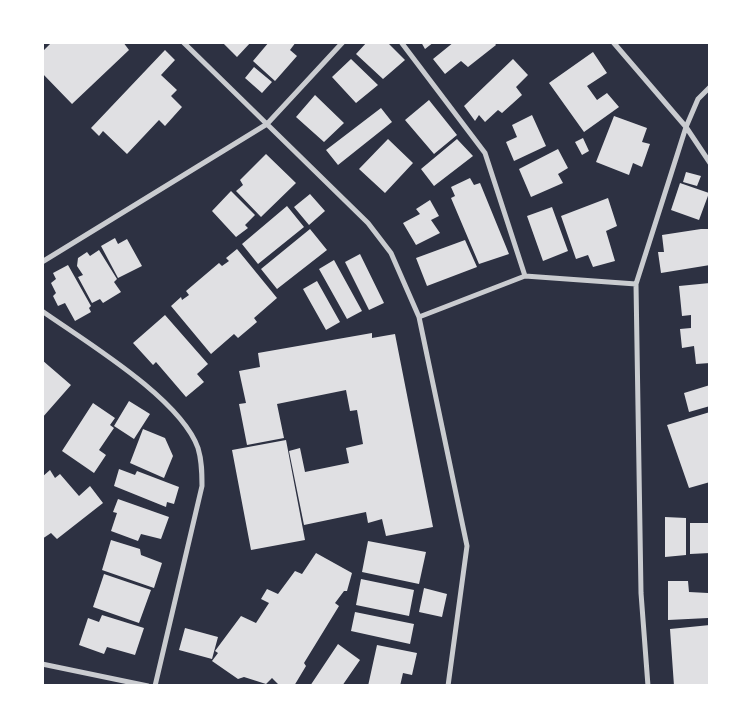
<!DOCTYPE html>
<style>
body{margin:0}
#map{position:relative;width:752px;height:728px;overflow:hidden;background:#2d3142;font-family:Quicksand,sans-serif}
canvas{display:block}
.frame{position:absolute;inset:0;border:44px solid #fff;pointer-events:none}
</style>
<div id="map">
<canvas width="752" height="728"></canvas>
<div class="frame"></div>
</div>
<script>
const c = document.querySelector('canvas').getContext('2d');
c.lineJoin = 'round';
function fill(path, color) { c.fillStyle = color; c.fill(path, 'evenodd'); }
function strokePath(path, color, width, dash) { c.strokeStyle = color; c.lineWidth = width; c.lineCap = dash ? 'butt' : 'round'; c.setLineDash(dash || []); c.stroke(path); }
const building = new Path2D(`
 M52 42H123L129 50 72 104 42 73V52Z
 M222 42H251L237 57Z
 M269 42H296L290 50 297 56 275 81 253 61Z
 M367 42H387L405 60 383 79 356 54Z
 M421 42H434L425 49Z
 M454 42H494L496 45 468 67 461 61 445 74 433 59Z
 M165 50 175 60 161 75 177 90 171 96 182 107 165 126 159 120 127 154 103 131 99 136 91 128Z
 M593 52 607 73 587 86 597 100 607 93 619 107 584 132 549 83Z
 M351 59 378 85 356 103 332 77Z
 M513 59 528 75 516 87 522 95 502 113 498 110 485 122 479 115 475 121 464 106Z
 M254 67 272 82 262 93 245 78Z
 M315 95 344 123 324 142 296 117Z
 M429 100 457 135 434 154 405 120Z
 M381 108 392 122 338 165 326 150Z
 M532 115 546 146 514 161 506 142 517 137 512 125Z
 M614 116 647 128 642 142 650 144 642 167 633 163 629 175 596 162Z
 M583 138 589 151 582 155 575 142Z
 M388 139 413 163 385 193 359 169Z
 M457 139 473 156 434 186 421 169Z
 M558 149 568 168 558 174 563 183 531 197 519 169Z
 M266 154 296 183 261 217 236 191 243 185 240 180Z
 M686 172 701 176 697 186 683 182Z
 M470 178 474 185 480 183 509 254 479 264 451 198 455 196 451 187Z
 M680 183 709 193 699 220 671 210Z
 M231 191 255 215 245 225 248 228 236 237 212 211Z
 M310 194 325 211 309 225 294 207Z
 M608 198 617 226 606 231 615 261 593 267 588 255 576 259 561 216Z
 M430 200 439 216 431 220 440 233 416 245 403 223 420 214 416 209Z
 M287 206 304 227 258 264 242 244Z
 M552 207 568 251 543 261 527 216Z
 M310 229 327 250 277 289 261 269Z
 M701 229H710V265L661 273 658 252H664L662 235Z
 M115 238 118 244 127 239 142 266 118 278 101 246Z
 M465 240 477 267 427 286 416 258Z
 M237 249 277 298 254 318 257 322 238 338 234 334 211 354 171 306 181 297 182 300 189 295 186 291 219 263 222 266 229 261 226 258Z
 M99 250 117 279 114 282 121 292 103 303 100 299 92 303 78 277 83 275 77 266 78 258 87 252 90 256Z
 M360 254 384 303 369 310 345 262Z
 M334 260 362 311 347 319 319 269Z
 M68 265 91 306 89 308 91 312 75 321 65 303 58 306 53 296 56 293 51 283 56 279 53 273Z
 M317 281 340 322 326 330 303 289Z
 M710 283V363L696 364 694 346 682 348 680 329 691 328V315L682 316 679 286Z
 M165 315 208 364 197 374 204 382 186 397 156 362 153 365 133 343Z
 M372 333V338L395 334 433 527 386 536 382 519 368 523 366 512 304 525 289 451 300 448 305 472 349 463 346 448 363 444 357 410 350 411 346 390 277 404 284 438 247 445 239 404 246 403 239 371 260 367 258 353Z
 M42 360 71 385 42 418Z
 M710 385V406L689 412 684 393Z
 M129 401 150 414 134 439 114 426Z
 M93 403 115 418 110 425 114 428 99 450 106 455 94 473 62 451Z
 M710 412V482L689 488 667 425Z
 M143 429 165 438 173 456 164 478 130 463Z
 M286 440 305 540 251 550 232 450Z
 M119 469 135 475 137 471 179 487 174 504 167 502 166 507 114 486Z
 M50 470 55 478 60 474 79 496 90 486 103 503 57 539 51 533 42 539V477Z
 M118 499 169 517 161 539 141 534 138 541 111 531 117 513 113 512Z
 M665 517 686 518V555L665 557Z
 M690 523H710V553L690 554Z
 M111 540 140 549 141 555 162 563 154 588 102 570Z
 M368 541 426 552 419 584 362 572Z
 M316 553 352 573 347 591H344L335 603 339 606 304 663 306 666 294 686 278 684 272 678 266 684 244 677 238 679 212 661 218 653 215 651 241 616 256 623 269 603 261 599 267 589 278 594 295 571 302 574Z
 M104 574 151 590 139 623 93 607Z
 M361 579 414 590 409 616 356 605Z
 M668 581H688L689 592 708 593V618L668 620Z
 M424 588 447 594 442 617 419 612Z
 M355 612 414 624 410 644 351 631Z
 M102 615 144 628 135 655 107 647 104 654 79 645 88 618 99 622Z
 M710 625V686H674L670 629Z
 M185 628 218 637 212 659 179 650Z
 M338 644 360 660 342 686H310Z
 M377 645 417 653 412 675 403 673 400 686H368Z`);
const minor = new Path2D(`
 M183 42 368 223 391 253 419 317 467 546 448 686
 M401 42 485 153 525 276
 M613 42 686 127 710 163
 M42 262 267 124 343 42
 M42 311C86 342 180 398 198 448 202 461 202 473 202 486L155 686
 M419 317 525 276 636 284
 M42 664 148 686
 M648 686 641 593 636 284 686 127 698 99 710 87`);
fill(building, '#e0e0e3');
strokePath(minor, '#caccd0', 5);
</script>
